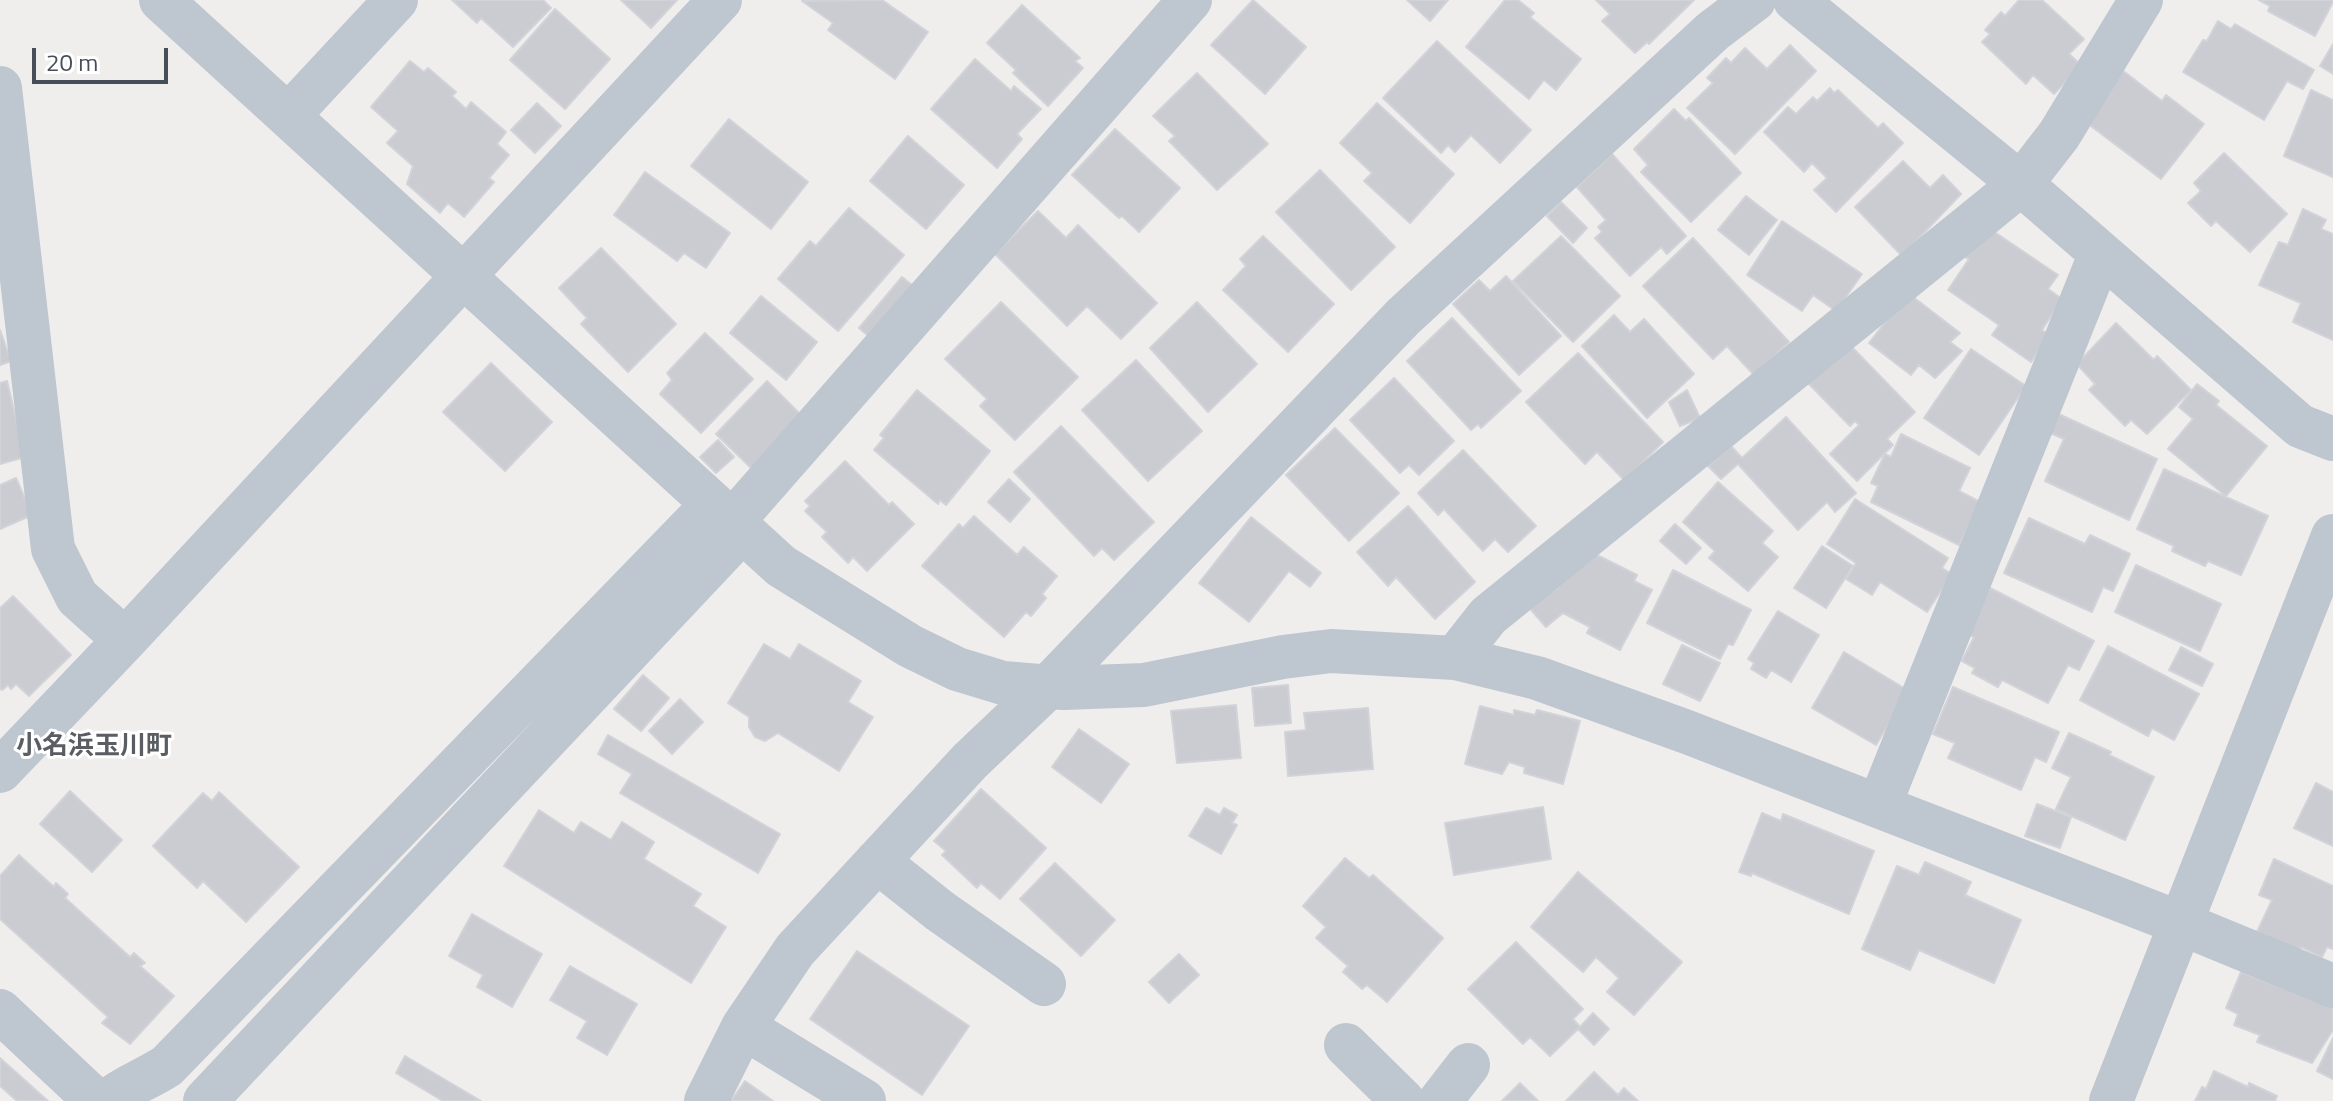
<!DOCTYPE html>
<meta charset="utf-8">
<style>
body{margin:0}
#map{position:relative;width:2333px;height:1101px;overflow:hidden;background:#f0eeed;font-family:"Titillium Web",sans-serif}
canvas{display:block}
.scale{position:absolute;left:32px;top:48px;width:136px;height:36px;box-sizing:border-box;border:4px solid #464e5a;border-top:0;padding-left:10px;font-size:24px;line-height:28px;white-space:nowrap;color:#464e5a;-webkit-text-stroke:6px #fff;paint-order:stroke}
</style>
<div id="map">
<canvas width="2333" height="1101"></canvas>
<div class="scale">20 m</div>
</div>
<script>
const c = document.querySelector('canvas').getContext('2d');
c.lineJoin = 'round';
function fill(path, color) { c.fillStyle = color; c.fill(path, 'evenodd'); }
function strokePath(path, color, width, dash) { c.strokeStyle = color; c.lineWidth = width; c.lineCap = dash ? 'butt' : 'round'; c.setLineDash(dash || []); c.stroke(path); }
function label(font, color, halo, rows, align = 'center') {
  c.font = font + ' "Titillium Web","Noto Sans JP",sans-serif'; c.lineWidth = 6; c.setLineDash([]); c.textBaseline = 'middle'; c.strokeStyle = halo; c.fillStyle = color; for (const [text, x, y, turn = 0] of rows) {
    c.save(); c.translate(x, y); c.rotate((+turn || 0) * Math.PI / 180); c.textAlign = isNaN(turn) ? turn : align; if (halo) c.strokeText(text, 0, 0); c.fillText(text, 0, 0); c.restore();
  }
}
const building = new Path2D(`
 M452 0H543L551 8 513 47 481 18 477 23Z
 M621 0H677L651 28Z
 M882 0 928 32 895 79 828 30 833 23 802 1Z
 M1253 0 1306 47 1265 94 1211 45Z
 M1407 0H1448L1430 21Z
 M1505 0H1518L1534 13 1530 17 1581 59 1556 90 1544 80 1529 99 1466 47Z
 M1596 0H1694L1649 44 1647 42 1635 53 1602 21 1610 14Z
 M2019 0H2042L2084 39 2069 54 2081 65 2054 94 2033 75 2026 84 1982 42 1990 34 1985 30 2001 12 2005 16Z
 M2259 0H2333V2L2315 36 2268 11 2270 6Z
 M1022 5 1080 58 1075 61 1083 68 1048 106 1013 73 1016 70 987 43Z
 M555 9 610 59 565 109 510 60Z
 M2218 21 2231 29 2235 24 2314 70 2303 89 2287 81 2264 120 2183 72 2203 40 2207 41Z
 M1437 41 1531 130 1500 163 1471 135 1455 152 1448 145 1441 153 1383 98Z
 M2333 44V74L2320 66Z
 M1790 45 1816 71 1735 154 1687 108 1713 83 1707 78 1726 58 1731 63 1745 48 1767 69Z
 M975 59 1011 91 1014 86 1041 109 1017 134 1022 139 997 168 931 109Z
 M410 61 424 72 428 68 456 92 452 96 466 109 471 102 506 132 497 144 509 155 489 178 494 182 464 217 448 203 440 213 407 184 413 166 387 143 398 131 371 107Z
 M2122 70 2162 101 2166 95 2204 124 2161 179 2083 120Z
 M1197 73 1268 144 1217 190 1169 141 1175 136 1153 116Z
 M1830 88 1834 93 1838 90 1878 128 1883 123 1903 143 1836 212 1814 190 1827 178 1812 163 1804 172 1764 132 1788 107 1796 114 1813 97 1817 101Z
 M2311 90 2333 100V177L2284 156Z
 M537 103 561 126 535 153 511 130Z
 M1377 103 1454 174 1410 223 1364 181 1372 173 1340 143Z
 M1674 109 1686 121 1689 118 1741 173 1691 222 1641 172 1648 165 1634 149Z
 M729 119 808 182 771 229 691 166Z
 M1115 129 1180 188 1139 232 1122 216 1119 218 1072 175Z
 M908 136 964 185 926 229 870 181Z
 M2224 153 2287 214 2250 252 2216 221 2211 226 2188 203 2201 191 2194 183Z
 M1612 154 1686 236 1667 254 1661 247 1630 276 1595 238 1602 232 1598 227 1606 220 1577 187Z
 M1903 161 1930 188 1943 175 1961 194 1902 256 1855 207Z
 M1320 170 1395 247 1351 290 1276 212Z
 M645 172 730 233 706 268 684 253 677 261 614 215Z
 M1746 196 1777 220 1749 255 1718 230Z
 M1561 202 1587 228 1573 243 1547 216Z
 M849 208 904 255 838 331 778 279 810 241 816 246Z
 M2303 209 2326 220 2321 229 2333 234V340L2293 322 2301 303 2259 285 2279 242 2288 245Z
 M1038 211 1066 238 1078 225 1157 303 1121 339 1087 306 1067 326 995 254Z
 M1782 221 1862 274 1836 311 1813 295 1802 311 1747 275Z
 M1990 229 2058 275 2048 289 2062 299 2042 330 2049 335 2031 362 1992 335 1999 325 1948 290 1969 259 1965 257Z
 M1263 236 1334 304 1288 352 1223 290 1246 266 1240 259Z
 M1561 236 1620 296 1573 342 1513 281Z
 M1693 238 1789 342 1754 375 1727 346 1713 359 1643 286Z
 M601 248 676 324 628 372 581 324 587 318 559 288Z
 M1506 276 1561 336 1519 375 1453 304 1479 280 1490 291Z
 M902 277 923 294 880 346 859 328Z
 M1908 293 1960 333 1950 342 1962 351 1935 378 1919 365 1911 375 1869 343Z
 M761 296 817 342 786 380 730 333Z
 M1001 302 1078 377 1015 440 980 406 987 399 945 359Z
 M1197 302 1257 364 1208 412 1150 348Z
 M1614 315 1630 332 1644 319 1694 374 1647 418 1582 346Z
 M1452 318 1521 391 1481 428 1478 424 1471 430 1407 361Z
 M2116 323 2154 360 2157 356 2191 390 2147 434 2131 420 2125 426 2089 390 2095 384 2077 364Z
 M0 330 11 361 0 365Z
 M705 333 753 379 701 433 660 394 672 380 667 373Z
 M1848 343 1915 412 1887 439 1893 445 1857 481 1830 454 1859 425 1855 421 1850 426 1808 383Z
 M1971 349 2026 386 1979 455 1924 418Z
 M1578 353 1663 442 1624 480 1597 452 1585 464 1526 402Z
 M1136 360 1202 431 1148 481 1082 410Z
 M491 363 552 422 505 471 443 412Z
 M1394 378 1454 441 1419 475 1409 465 1400 473 1350 420Z
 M7 381 25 457 0 464V383Z
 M767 381 802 416 752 469 716 434Z
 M2197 384 2219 401 2216 405 2267 446 2226 496 2168 449 2193 419 2179 407Z
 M917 390 990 451 946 505 940 500 938 504 874 450 884 438 880 435Z
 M1687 390 1700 418 1680 426 1669 402Z
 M2054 412 2157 459 2129 520 2045 481 2064 439 2046 431Z
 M1786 417 1856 493 1835 512 1827 502 1798 530 1738 464 1721 479 1708 466 1731 446 1742 458Z
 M1061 426 1154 522 1114 560 1102 548 1094 556 1014 472Z
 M1335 428 1399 493 1349 541 1286 475Z
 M1901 434 1970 468 1959 491 1980 502 1959 545 1871 502 1878 486 1871 483 1885 454 1891 457Z
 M718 440 734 457 716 473 700 457Z
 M1463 450 1536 526 1508 552 1495 539 1483 551 1444 509 1438 515 1418 493Z
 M845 461 889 505 892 502 914 524 867 571 853 557 848 563 822 537 827 532 805 511 810 506 805 501Z
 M2164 469 2268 516 2241 575 2208 561 2205 566 2172 551 2174 546 2137 529Z
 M16 478 32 515 0 529V485Z
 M1009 479 1030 499 1010 522 988 502Z
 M1718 482 1773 531 1762 543 1778 557 1748 591 1709 558 1715 551 1683 522Z
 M1855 499 1948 558 1942 568 1952 574 1927 612 1880 582 1872 595 1846 579 1856 563 1827 544Z
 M1408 506 1475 582 1435 619 1396 577 1388 586 1357 552Z
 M974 516 1017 555 1024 547 1057 576 1042 594 1046 598 1031 616 1026 612 1004 637 922 566 959 524 963 528Z
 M1251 517 1321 573 1310 587 1289 571 1249 622 1199 583Z
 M2029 518 2085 544 2090 535 2130 554 2113 591 2103 587 2092 612 2004 573Z
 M1675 524 1701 548 1686 564 1660 541Z
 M1822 546 1853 566 1826 608 1794 588Z
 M1589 551 1637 575 1634 581 1652 590 1620 650 1587 633 1590 627 1563 613 1546 627 1526 604 1551 582 1557 589 1572 560Z
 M2136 565 2221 604 2200 651 2115 612Z
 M1673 570 1751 610 1733 645 1728 644 1720 659 1647 623Z
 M1990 588 2094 641 2079 670 2068 665 2048 703 2002 680 1998 687 1972 673 1975 668 1962 661 1974 637 1967 634Z
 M13 596 71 655 29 696 16 684 11 689 8 685 2 690 0 688V608Z
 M1778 611 1819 635 1791 682 1771 670 1766 678 1751 669 1754 663 1748 659Z
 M764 644 790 659 799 644 861 681 848 702 873 717 839 771 778 733 765 741 755 737 749 727V717L728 703Z
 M1682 645 1720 663 1700 701 1663 684Z
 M2108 646 2199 694 2174 740 2152 728 2148 736 2080 700Z
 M2181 647 2213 664 2202 686 2169 670Z
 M1844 652 1904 688 1905 697 1876 745 1812 708Z
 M643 675 669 698 641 731 614 709Z
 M1288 685 1291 723 1255 726 1252 688Z
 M1953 687 2059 732 2046 762 2035 757 2021 790 1948 758 1955 743 1933 734Z
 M680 699 703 722 672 754 649 731Z
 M1236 705 1241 758 1177 763 1171 711Z
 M1480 706 1514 715V710L1535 715 1537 710 1580 721 1563 784 1524 773 1525 767 1509 762 1502 774 1465 764Z
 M1368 708 1373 769 1288 776 1285 732 1306 730 1304 713Z
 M1079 729 1129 764 1101 803 1052 767Z
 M2069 733 2111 752 2109 755 2154 777 2125 840 2056 809 2071 777 2052 768Z
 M608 735 780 834 758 873 620 793 632 774 598 754Z
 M2316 783 2333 792V846L2294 828Z
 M981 789 1046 848 1000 899 981 883 977 888 942 855 946 851 934 841Z
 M70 791 122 840 92 872 40 824Z
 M219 792 299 867 246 922 203 881 197 888 153 846 203 793 212 801Z
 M2037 804 2071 817 2060 848 2025 836Z
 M1543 807 1551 859 1454 875 1445 823Z
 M1206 808 1220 815 1224 808 1237 815 1232 823 1237 825 1221 854 1189 836Z
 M539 810 574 833 581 822 611 840 622 822 654 842 644 859 701 894 693 906 726 927 691 983 504 866Z
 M1762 813 1781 821 1783 814 1874 851 1849 914 1752 873 1751 876 1739 872Z
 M19 855 54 887 56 883 68 894 65 898 130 957 134 953 145 963 140 966 174 996 130 1044 102 1023 108 1017 0 919V876Z
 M1345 858 1369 878 1373 875 1443 938 1387 1002 1367 985 1362 989 1343 972 1348 966 1316 938 1326 927 1303 906Z
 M2274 859 2333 886V949L2327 947 2322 957 2301 947 2299 951 2257 932 2272 900 2259 895Z
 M1925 862 1971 882 1965 895 2021 920 1994 983 1919 950 1910 970 1862 949 1897 866 1919 875Z
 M1055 863 1115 920 1081 956 1020 899Z
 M1578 872 1682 962 1634 1015 1607 992 1619 978 1596 957 1583 972 1531 927Z
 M472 914 542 954 512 1007 477 987 483 975 449 956Z
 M1516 942 1583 1009 1573 1019 1580 1027 1593 1013 1609 1029 1594 1045 1578 1029 1550 1056 1530 1037 1523 1044 1468 989Z
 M857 951 969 1026 922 1095 810 1019Z
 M1179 954 1199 975 1169 1003 1149 982Z
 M570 966 637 1004 607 1055 577 1038 587 1021 550 1000Z
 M2241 972 2333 1008V1030L2312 1063 2257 1042 2260 1035 2234 1025 2238 1014 2226 1008Z
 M2333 1038V1079L2317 1071Z
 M405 1056 481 1101H443L396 1073Z
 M0 1058 48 1101H17L0 1086Z
 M2214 1071 2248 1087 2249 1083 2277 1096 2275 1101H2195L2202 1087 2206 1089Z
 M1594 1072 1618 1095 1624 1088 1638 1101H1566Z
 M745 1081 773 1101H731Z
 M1520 1083 1538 1101H1502Z`);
const minor = new Path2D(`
 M161 0 781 566 910 646 957 669 1003 683 1064 688 1144 685 1283 657 1331 651 1455 658 1537 678 1687 732 2180 923 2333 986
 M1795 0 2021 184 2300 426 2333 439
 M0 88 53 549 77 597 125 640
 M288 116 396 0
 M732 522 1190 0
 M1455 658 1488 616 2021 184 2059 135 2141 0
 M0 771 125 640 720 0
 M1879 806 2100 255
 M877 861 940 911 1044 984
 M0 1011 96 1101
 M743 1027 864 1101
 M1346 1045 1403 1101
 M107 1101C126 1086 147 1079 167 1066L713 504
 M205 1101 742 531
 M706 1101 743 1027 795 950 970 761 1048 687 1403 317 1713 31 1754 0
 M1440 1101 1468 1065
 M2111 1101 2333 536`);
const quarterNames = [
 ["小名浜玉川町",94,748]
];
fill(building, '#caccd2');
strokePath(building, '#d1d3d9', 2);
strokePath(minor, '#bec6cf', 44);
label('bold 26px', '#5a5d62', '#fff', quarterNames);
</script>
